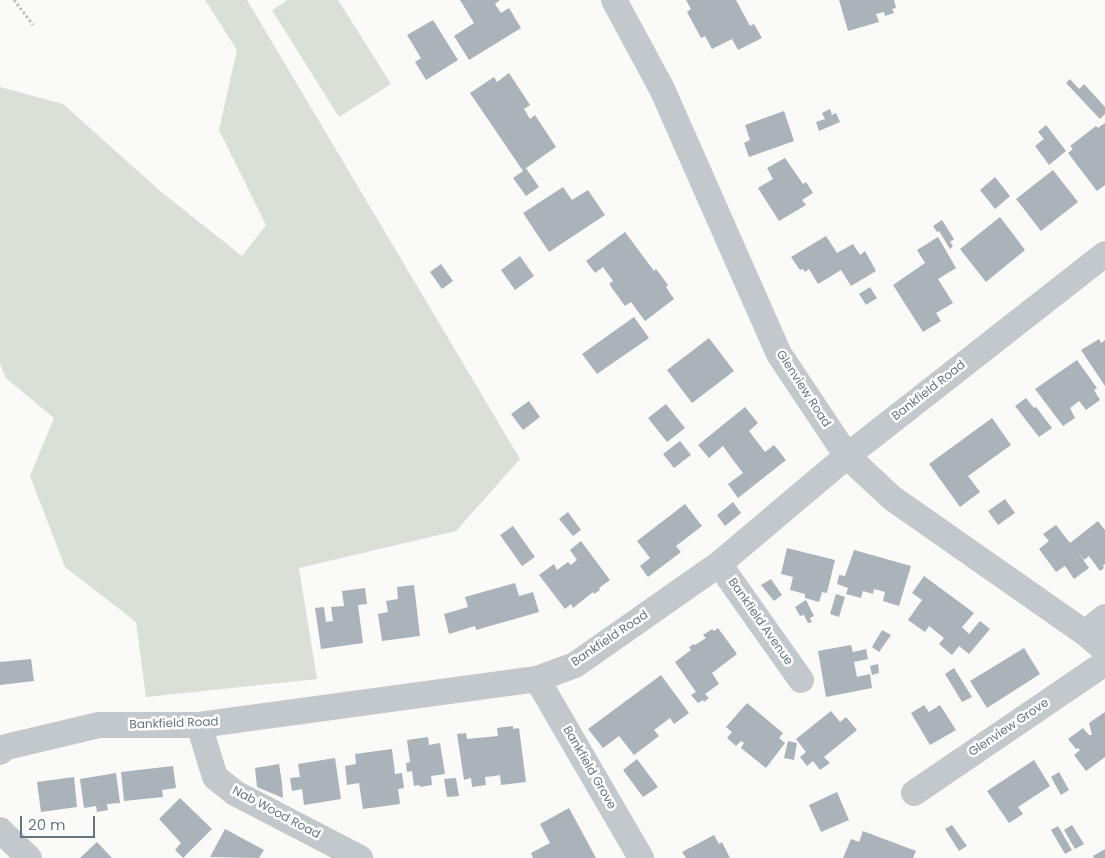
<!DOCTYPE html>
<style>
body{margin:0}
#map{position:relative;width:1105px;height:858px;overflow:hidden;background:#fafaf8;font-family:Poppins,sans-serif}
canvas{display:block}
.scale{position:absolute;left:20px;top:816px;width:75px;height:22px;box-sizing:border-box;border:2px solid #657683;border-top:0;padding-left:6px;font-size:15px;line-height:18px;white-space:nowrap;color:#657683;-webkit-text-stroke:4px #fff;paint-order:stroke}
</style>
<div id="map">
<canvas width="1105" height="858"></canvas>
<div class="scale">20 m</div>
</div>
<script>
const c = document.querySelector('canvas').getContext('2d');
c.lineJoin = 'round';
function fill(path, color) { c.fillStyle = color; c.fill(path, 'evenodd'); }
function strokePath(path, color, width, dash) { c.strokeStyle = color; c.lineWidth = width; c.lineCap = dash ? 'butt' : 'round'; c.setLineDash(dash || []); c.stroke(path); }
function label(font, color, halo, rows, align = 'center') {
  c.font = font + ' Poppins,sans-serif'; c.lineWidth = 5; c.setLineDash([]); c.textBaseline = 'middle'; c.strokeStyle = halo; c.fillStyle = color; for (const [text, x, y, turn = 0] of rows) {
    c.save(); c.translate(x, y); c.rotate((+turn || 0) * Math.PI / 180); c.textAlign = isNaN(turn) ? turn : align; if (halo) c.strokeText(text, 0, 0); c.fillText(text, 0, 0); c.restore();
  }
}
const green = new Path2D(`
 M205 0H247L520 459 456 531 299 568 317 679 146 697 136 622 65 567 30 476 54 418 6 378 0 364V87L63 104 160 191 242 256 266 225 219 130 237 50Z
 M288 0H338L391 84 339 117 272 10Z`);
const building = new Path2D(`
 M460 0H500L495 4 501 13 509 8 521 28 469 60 454 36 474 23Z
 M686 0H736L750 26 754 24 762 38 738 50 732 39 712 49 705 36 701 38 687 12 691 9Z
 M839 0H894L896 8 892 9 894 13 885 16 884 12 876 14 879 22 848 31Z
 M433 20 458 60 426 80 415 62 421 58 407 35Z
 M509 73 530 105 524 109 530 119 535 115 556 147 526 168 539 187 526 196 513 178 523 171 470 93 494 77 497 82Z
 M1070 79 1079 89 1084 84 1105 107V114L1100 119 1066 83Z
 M830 109 832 115 836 113 840 122 819 131 816 122 825 119 822 113Z
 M784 111 794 141 749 157 744 143 750 140 745 125Z
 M1105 123V185L1097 191 1068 153 1073 149 1070 146 1096 126 1098 128Z
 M1046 125 1066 151 1049 165 1035 146 1044 139 1038 132Z
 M785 158 803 184 806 182 813 193 802 200 806 205 779 221 758 188 773 179 767 168Z
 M1053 170 1078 202 1041 231 1016 199Z
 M995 177 1010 196 995 209 980 190Z
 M563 187 572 200 588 190 605 215 549 252 523 213Z
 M1000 217 1025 250 986 282 960 249Z
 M942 220 954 239 950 242 953 246 950 249 939 231 937 232 933 226Z
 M625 232 654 271 656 269 668 285 666 287 674 299 645 321 631 302 625 306 609 284 613 281 603 267 595 273 586 261Z
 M826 236 837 253 853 244 860 255 865 251 876 271 851 286 841 270 818 284 809 269 805 272 803 269 800 270 791 257Z
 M938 237 956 268 938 279 953 303 936 313 941 321 923 332 893 285 925 263 917 250Z
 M520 256 534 276 515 290 501 270Z
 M441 264 453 281 442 289 430 272Z
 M870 287 877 298 866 305 859 294Z
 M634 317 649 338 597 374 582 354Z
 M709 338 734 371 692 403 667 370Z
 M1099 339 1101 343 1105 340V386L1081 350Z
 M1077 360 1097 388 1094 390 1100 400 1086 410 1079 401 1074 405 1070 408 1075 418 1063 426 1035 389Z
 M1026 398 1034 408 1036 407 1052 428 1039 437 1015 406Z
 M529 401 540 417 523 430 511 414Z
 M666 404 685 428 667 442 648 418Z
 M745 407 758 423 749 431 765 452 774 445 786 460 738 498 728 484 743 473 730 456 723 446 709 458 698 445Z
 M992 418 1011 445 968 476 980 492 960 507 929 464Z
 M680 441 691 455 674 468 663 454Z
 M1005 499 1015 513 998 525 988 511Z
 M733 502 741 513 725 526 717 515Z
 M685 504 702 526 676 546 681 552 648 577 640 566 650 558 637 541Z
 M568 512 581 530 573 536 559 519Z
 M1098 521 1105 530V564L1103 566 1104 568 1100 571 1089 556 1084 560 1077 551 1089 568 1074 579 1065 566 1056 572 1039 549 1049 541 1043 534 1056 525 1070 543Z
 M513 526 535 557 522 566 500 535Z
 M581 541 610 580 599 588 600 590 594 594 593 592 573 608 571 604 565 609 539 575 554 564 557 570 568 562 571 565 577 560 570 550Z
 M787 548 835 560 827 593 822 592 819 602 805 598V594L790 590 793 577 781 574Z
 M854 550 911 566 899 606 883 601 885 592 874 589 873 594 863 591 861 598 846 594 848 588 837 584 839 575 845 576Z
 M924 576 974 613 962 627 969 634 980 621 990 629 969 654 959 646 952 655 939 644 944 638 929 626 925 632 908 620 922 600 912 593Z
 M771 579 782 595 774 601 761 585Z
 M515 583 519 596 533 592 539 612 476 630 475 626 449 634 444 614 468 607 465 597Z
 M414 585 420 636 382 641 378 614 388 612 386 601 398 599 397 587Z
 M365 588 367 604 358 605 363 643 321 649 315 608 324 607 326 622 333 621 331 607 344 606 342 591Z
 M836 594 845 597 839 617 830 614Z
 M806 600 814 616 810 618 812 622 808 623 804 615 800 616 795 607Z
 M718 628 737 654 712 673 719 684 705 694 709 698 704 702 703 700 698 703 691 695 696 692 675 662 691 650 689 647 694 644 695 645 706 638 703 635 712 629 714 631Z
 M882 630 891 635 879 652 872 647Z
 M851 645 853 652 866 649 868 659 854 662 857 677 870 674 872 688 826 697 818 651Z
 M1024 648 1040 674 987 708 970 681Z
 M31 659 34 681 0 685V662Z
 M878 664 879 673 872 675 870 666Z
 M954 668 972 697 962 702 945 674Z
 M661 675 689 713 674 724 670 718 654 730 659 736 634 755 619 736 603 748 588 729Z
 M747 703 783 733 779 738 785 743 766 768 741 748 744 743 741 741 736 746 727 738 732 732 726 727Z
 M924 705 929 712 940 705 956 730 930 745 911 713Z
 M831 711 840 722 846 717 857 730 824 757 830 763 820 770 813 761 807 766 800 757 806 752 796 739Z
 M1105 712V757L1086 771 1074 755 1080 750 1078 748 1076 749 1068 739 1083 728 1089 735H1092L1089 723Z
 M513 726V729L519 728 526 782 501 785 500 775 495 776 485 777 486 785 472 787 471 778 464 780 457 734 466 733 467 739 498 736 497 728Z
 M428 737 429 745 440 743 445 774 431 776 432 785 420 787 419 785 414 786 412 771 407 772 406 763 410 762 407 740Z
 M788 741 797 743 794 760 784 758Z
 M392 749 395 774 402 773 404 788 398 789 400 804 363 809 359 783 347 785 345 766 356 764 355 754Z
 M335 758 341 799 304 805 302 789 292 791 290 778 300 777 298 764Z
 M637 759 658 787 643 797 623 770Z
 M1034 760 1050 786 1018 807 1023 814 1009 823 987 791Z
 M279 764 282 783 283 798 257 787 255 768Z
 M173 766 176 788 162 790 163 797 124 801 121 772Z
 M1059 772 1069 790 1061 795 1051 777Z
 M116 773 120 803 107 804 108 810 97 812 96 806 84 808 80 779Z
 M74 777 77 807 41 812 37 782Z
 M456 778 459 796 447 797 444 779Z
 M837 792 849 820 821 832 809 805Z
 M180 798 212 829 183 858 175 850 181 843 159 819Z
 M569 808 596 858H533L531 853 550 843 540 824Z
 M952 825 967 846 959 851 945 829Z
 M1072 825 1084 844 1075 849 1064 830Z
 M1058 826 1072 850 1065 854 1051 830Z
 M225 829 264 850 259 858 210 857Z
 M863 831 916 851 913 858H843L851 839 859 842Z
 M714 835 719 844 722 842 730 858H686L682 852Z
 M97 842 112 858H80Z
 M1105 849V858H1094L1093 856Z`);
const path = new Path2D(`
 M14 0 33 25`);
const street = new Path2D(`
 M614 0 662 89 779 354 847 456 892 498 1085 633 1105 650
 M719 564 801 680
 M1085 633 1105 617
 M537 679 641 858
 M199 725 215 777 235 793 360 858
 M0 752 6 747 99 725H199L537 679 575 665 719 564 847 456 1105 254
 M914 793 1105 663
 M0 830 29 858`);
const streetNames = [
 ["Glenview Road",803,389,57],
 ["Bankfield Road",929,391,-38],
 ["Bankfield Avenue",760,622,55],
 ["Bankfield Road",610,639,-34],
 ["Bankfield Road",174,724,-2],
 ["Glenview Grove",1009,728,-34],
 ["Bankfield Grove",589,768,60],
 ["Nab Wood Road",276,813,28]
];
fill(green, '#dadfd7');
fill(building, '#aab3b9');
strokePath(path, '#bbbfc2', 3, [2.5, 2.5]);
strokePath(street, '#c3c8cc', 26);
label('12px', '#657683', '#fff', streetNames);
</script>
